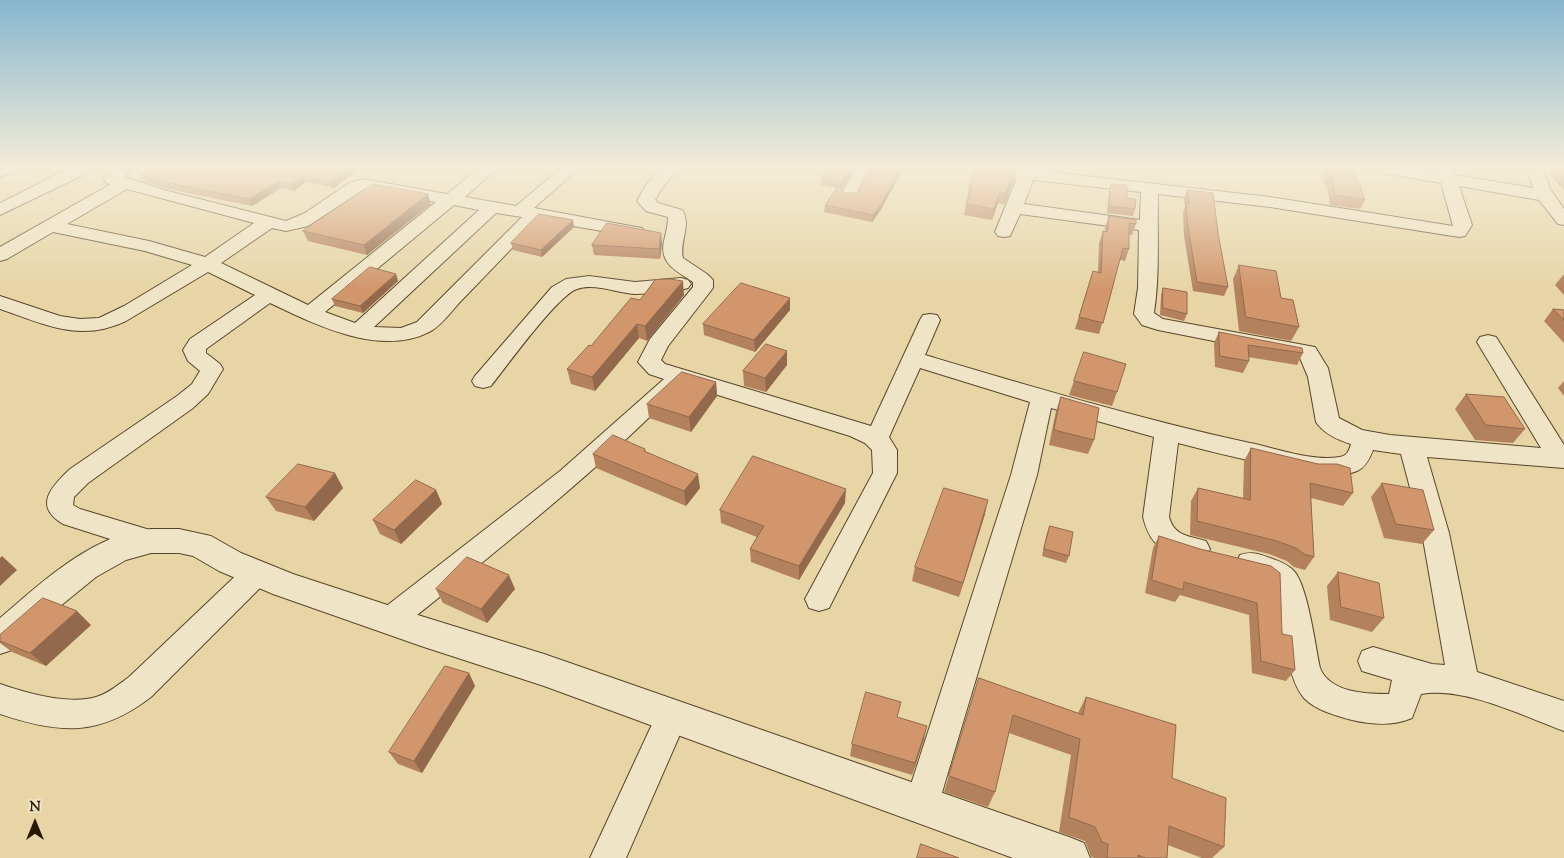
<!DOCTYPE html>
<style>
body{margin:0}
#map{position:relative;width:1564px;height:858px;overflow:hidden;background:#e7d5a6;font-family:"Sorts Mill Goudy",serif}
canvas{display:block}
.north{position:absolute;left:10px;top:798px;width:50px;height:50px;-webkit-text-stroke:4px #efe4c5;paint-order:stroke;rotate:0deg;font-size:14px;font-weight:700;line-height:20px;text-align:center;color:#281701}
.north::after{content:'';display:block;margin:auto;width:18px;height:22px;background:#281701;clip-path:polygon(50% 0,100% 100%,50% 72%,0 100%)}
</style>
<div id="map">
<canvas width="1564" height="858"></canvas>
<div class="north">N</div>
</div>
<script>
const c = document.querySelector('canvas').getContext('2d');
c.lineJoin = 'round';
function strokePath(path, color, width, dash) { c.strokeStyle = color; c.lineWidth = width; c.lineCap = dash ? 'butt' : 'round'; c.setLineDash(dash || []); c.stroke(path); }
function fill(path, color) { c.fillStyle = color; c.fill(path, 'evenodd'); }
const minor = new Path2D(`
 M0 169H14L12 173 0 177Z
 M68 169H89L87 173 0 215V203Z
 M113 169H131L124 177 164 190 286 221 305 213 349 183 363 179 447 194 478 169H496L465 197 516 206 560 169H578L534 208 636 227 642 228 645 232 642 236 636 237 539 220C512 248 486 275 459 303 451 312 440 327 429 332 380 357 316 325 270 303L206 349V353L220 364 223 369 208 394 193 408 88 483 74 497 73 505 80 509 160 533 164 541 160 549 151 552 63 524C33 506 51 487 70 469L177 396 192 384 200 371 188 361 183 350 190 339 255 295 208 272 126 321C80 343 44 324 0 309V296L60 316 80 319 99 318 124 306 192 265 145 251 53 232 7 259 0 261V247L111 184 106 183 104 179ZM127 189 254 223 205 257 149 241 67 224ZM364 189 436 202 308 305 221 263 272 228 286 231 308 226ZM454 205 479 210 355 323 325 312ZM496 213 522 217 417 322 401 328 374 327Z
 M661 169H678L660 191 655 200 658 203 682 210C692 224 679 242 683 258L707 274 713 280V288L668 346 661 360 665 364 871 426 920 320 923 315 930 314 937 315 940 320 925 355C1033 387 1140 419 1250 443 1276 448 1313 462 1339 457 1347 456 1349 451 1351 444 1338 440 1324 434 1316 422L1308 377 1300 358 1158 330 1142 325 1134 314 1138 288 1139 230 1020 214 1010 236 1004 237 998 236 995 232 1017 178 978 173 976 169H1050V172L1270 197 1453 226 1441 183 1388 174 1382 173 1380 169H1418L1438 172 1437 169H1453L1455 175 1533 188 1527 169H1543L1550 189 1564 209V225L1558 224 1539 200 1459 186 1472 225 1465 236 1459 237 1270 207 1158 194C1157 234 1160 274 1154 313L1163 319 1315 347 1328 368 1339 418 1362 430 1390 435 1541 448 1477 342 1480 337 1488 335 1496 337 1564 445V468L1427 457 1449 533 1477 672 1564 701V731C1523 716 1464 686 1421 694L1412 718C1393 726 1373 725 1352 720 1337 716 1315 710 1304 698 1286 678 1280 615 1275 588L1262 578 1240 571 1236 563 1240 555C1252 551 1259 554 1270 558 1279 561 1287 564 1294 571 1308 587 1315 645 1320 668 1330 693 1367 694 1389 694L1392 680 1362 671 1358 661 1362 651 1373 647 1432 664 1445 665 1422 533 1401 454 1373 450C1370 458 1366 467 1357 471 1326 484 1287 469 1256 462 1230 456 1204 450 1178 443L1169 517C1174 536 1189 536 1206 541L1210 549 1206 557C1195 560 1189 559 1179 555 1156 548 1149 540 1143 517L1154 437 1051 408 1037 475 938 806 933 818 921 823 909 818 904 806 1011 475 1030 402 920 368 889 437 897 450V473L829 608 819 611 809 608 805 599 873 473 872 450 865 443 850 436 679 383 677 390C591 477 495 552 400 629L390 633 380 629 375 620 380 611 560 471 664 379 649 374 638 362 650 339 693 287V282C677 271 659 264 664 241 666 233 668 225 668 217L646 211 637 201 646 185ZM1033 180 1141 192 1140 220 1024 204Z
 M856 169H872L856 198 850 199 844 198 841 194Z
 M589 276 635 282 681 278 688 280 691 284 688 288 681 290C666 291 650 294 635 294 617 293 595 283 577 289 558 295 506 367 491 386L483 388 475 386 472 381 475 376 552 287 566 279Z
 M257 562 267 565 271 573 267 581 151 697C99 737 60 734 0 714V684C26 693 69 705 96 697 108 694 119 684 129 677L247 565Z
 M672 701 683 705 688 716 626 858H590L661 705Z`);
const tertiary = new Path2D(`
 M151 529H179L211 536 241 553 293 574 421 616 544 654 1069 837 1084 843 1090 858H1013L544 686 421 646 273 594 219 571 193 556 179 553H151L126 560 96 577 64 603 12 650 0 654V618C33 590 66 559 106 541 120 534 136 532 151 529Z`);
const wall = new Path2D(`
 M359 169 334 188 306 182 294 191 281 188 252 206 163 188 145 182 142 175Z
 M827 169H854L842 189 844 193H857L869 169H903L880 211 872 222 824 212 825 205 836 188 821 185V178Z
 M1320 169H1354L1365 200 1360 209 1330 205 1327 186 1325 185Z
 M1549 169H1564V190L1547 172Z
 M1014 180 1004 205 998 203 992 220 964 215 966 204 968 199 967 198 969 187Z
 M1111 184 1127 198 1135 209 1133 216 1107 213 1109 190Z
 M1187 190 1218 233 1228 287 1224 296 1193 291 1184 236 1183 212 1185 207 1184 199Z
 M431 204 367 255 308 241 303 231Z
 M1109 216 1136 224 1132 235H1129V249L1125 261 1120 260 1099 334 1075 329 1093 271 1098 272 1099 243 1103 231 1105 232V227Z
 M574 227 542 257 513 250 511 243Z
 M661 233 662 244 660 259 594 255 592 245Z
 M1239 265 1281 298 1299 327 1291 341 1239 331 1233 279Z
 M396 274 398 281 363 313 335 306 332 299Z
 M1564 274V295L1555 285Z
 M1163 288 1187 314 1184 321 1160 315 1161 295Z
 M684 295 647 341 639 338 595 391 571 384 567 369 591 346Z
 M1553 309 1564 310V343L1544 321Z
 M790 310 755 352 704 335 703 324Z
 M1219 332 1303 353 1297 365 1248 357 1249 361 1243 373 1215 367 1214 343Z
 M787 365 766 392 744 386 743 371Z
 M1074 381 1117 392 1112 406 1069 395Z
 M1564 381V396L1558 388Z
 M716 382 717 396 691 432 649 418 647 404Z
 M1466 394 1525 429 1513 443 1475 440 1455 409Z
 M1061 397 1094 440 1088 454 1049 445 1056 411Z
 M1251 448 1353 493 1343 506 1311 498 1314 557 1305 570 1294 567 1287 561 1269 554 1190 535 1191 501 1198 488 1243 498 1244 461Z
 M645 449 646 452 700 488 686 506 596 468 593 454Z
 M1382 483 1434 530 1422 544 1384 538 1371 497Z
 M343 488 314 521 276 511 266 497Z
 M436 490 442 504 401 544 380 534 373 520Z
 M845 503 799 580 751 562 750 549 757 537 721 523 720 510Z
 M985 514 959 597 912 581 915 567Z
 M1050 526 1069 556 1066 563 1042 556 1047 533Z
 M1159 536 1200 549 1271 566 1282 634 1295 670 1286 681 1252 673 1249 615 1180 595 1175 602 1145 593 1153 548Z
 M1338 572 1384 618 1372 632 1330 620 1327 586Z
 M436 589H515L487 623 443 603Z
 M91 625 46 666 12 652 0 643V635Z
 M469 673 475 686 422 773 398 764 389 752Z
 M979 678 1078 713 1086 697 1172 778 1224 847 1212 858H1202L1168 845 1167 858H1095L1091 857 1085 841 1059 832 1071 755 1009 733 995 792 988 807 944 792Z
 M898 717 924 739 912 775 850 756 852 744Z`);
const shadedWall = new Path2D(`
 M348 169H359L334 188 331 182Z
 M850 169H854L839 193 840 186Z
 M900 169H903L880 211 872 222 873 215Z
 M1016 169 1014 180 1004 205 1006 193Z
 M303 176 306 182 294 191 291 184Z
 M278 181 281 188 252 206 249 199Z
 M1000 192 998 203 992 220 994 209Z
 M428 194 431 204 367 255 364 245Z
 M573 220 574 227 542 257 541 250Z
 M661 233 662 244 660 259 659 249Z
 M396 274 398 281 363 313 360 306Z
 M683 281 684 295 647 341 645 326Z
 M790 298V310L755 352 754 340Z
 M637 324 639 338 595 391 592 377Z
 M787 351V365L766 392 765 378Z
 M716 382 717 396 691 432 689 417Z
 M335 473 343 488 314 521 305 507Z
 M698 474 700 488 686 506 684 491Z
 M846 489 845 503 799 580V566Z
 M436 490 442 504 401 544 394 530Z
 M988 500 985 514 959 597 963 583Z
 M2 556 17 570 0 586V558Z
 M509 575 515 589 487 623 481 609Z
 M77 611 91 625 46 666 30 653Z
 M469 673 475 686 422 773 414 761Z
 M927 726 924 739 912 775 915 763Z`);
const building = new Path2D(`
 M153 169H348L331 182 303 176 291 184 278 181 249 199 159 181 142 175Z
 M827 169H850L840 186 844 193H857L869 169H900L881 205 873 215 825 205 841 182 821 178Z
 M976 169H1016L1006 193 1000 192 994 209 966 204 973 188 969 187Z
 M1327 169H1354L1365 200 1335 195 1332 176H1329Z
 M1555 169H1564V178Z
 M373 184 428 194 364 245 303 231Z
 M1111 184 1127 185V198L1136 199 1135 209 1109 206Z
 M1187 190 1213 193 1218 233 1228 287 1197 282 1188 227 1186 203 1189 204Z
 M539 214 573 220 541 250 511 243Z
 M1109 216 1136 220V224L1129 223V249L1123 248 1103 323 1079 317 1093 271 1101 273 1103 231 1107 232Z
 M607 223 661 233 659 249 592 245Z
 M1239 265 1276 271 1281 298 1293 300 1299 327 1246 317Z
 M370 267 396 274 360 306 332 299Z
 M670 279 683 281 645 326 637 324 592 377 567 369 589 345 591 346 631 298 640 300 655 280Z
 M741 283 790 298 754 340 703 324Z
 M1163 288 1187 292V314L1163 308Z
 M1553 309 1564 310V320Z
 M1219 332 1302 348 1303 353 1248 345 1249 361 1220 356Z
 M766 344 787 351 765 378 743 371Z
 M1084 352 1126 364 1117 392 1074 381Z
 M682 372 716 382 689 417 647 404Z
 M1466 394 1504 397 1525 429 1486 425Z
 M1061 397 1099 408 1094 440 1054 430Z
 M613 435 645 449 644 451 698 474 684 491 593 454Z
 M1251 448 1318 464H1337L1350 468 1353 493 1310 483 1314 557 1304 554 1296 548 1277 541 1197 521 1198 488 1250 500Z
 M753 456 846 489 799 566 750 549 764 526 720 510Z
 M298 464 335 473 305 507 266 497Z
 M416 480 436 490 394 530 373 520Z
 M1382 483 1423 490 1434 530 1396 524Z
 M944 488 988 500 963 583 915 567Z
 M1050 526 1073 532 1069 556 1044 549Z
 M1159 536 1200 549 1271 566 1280 573 1282 634 1292 636 1295 670 1261 661 1257 603 1184 582 1183 590 1152 580Z
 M467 557 509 575 481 609 436 589Z
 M1338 572 1379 583 1384 618 1341 607Z
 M43 598 77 611 30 653 0 641V635Z
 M445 666 469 673 414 761 389 752Z
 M979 678 1083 715 1086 697 1176 725 1172 778 1226 798 1224 847 1169 826 1167 858H1145L1138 855V858H1107L1108 844 1102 842 1095 827 1069 817 1080 739 1013 715 995 792 949 776Z
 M866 692 901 702 897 717 927 726 915 763 852 744Z
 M921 844 959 858H917Z`);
strokePath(minor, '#58462a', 2);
strokePath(tertiary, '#58462a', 2);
fill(minor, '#efe4c5');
fill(tertiary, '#efe4c5');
fill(wall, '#b4815d');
fill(shadedWall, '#92694c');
fill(building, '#d1966c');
strokePath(building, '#92694c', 1);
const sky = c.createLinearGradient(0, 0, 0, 289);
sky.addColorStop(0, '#87b6cf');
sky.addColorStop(0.58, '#f4ecd7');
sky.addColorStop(1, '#f4ecd700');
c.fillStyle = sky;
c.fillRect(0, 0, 1564, 289);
</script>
